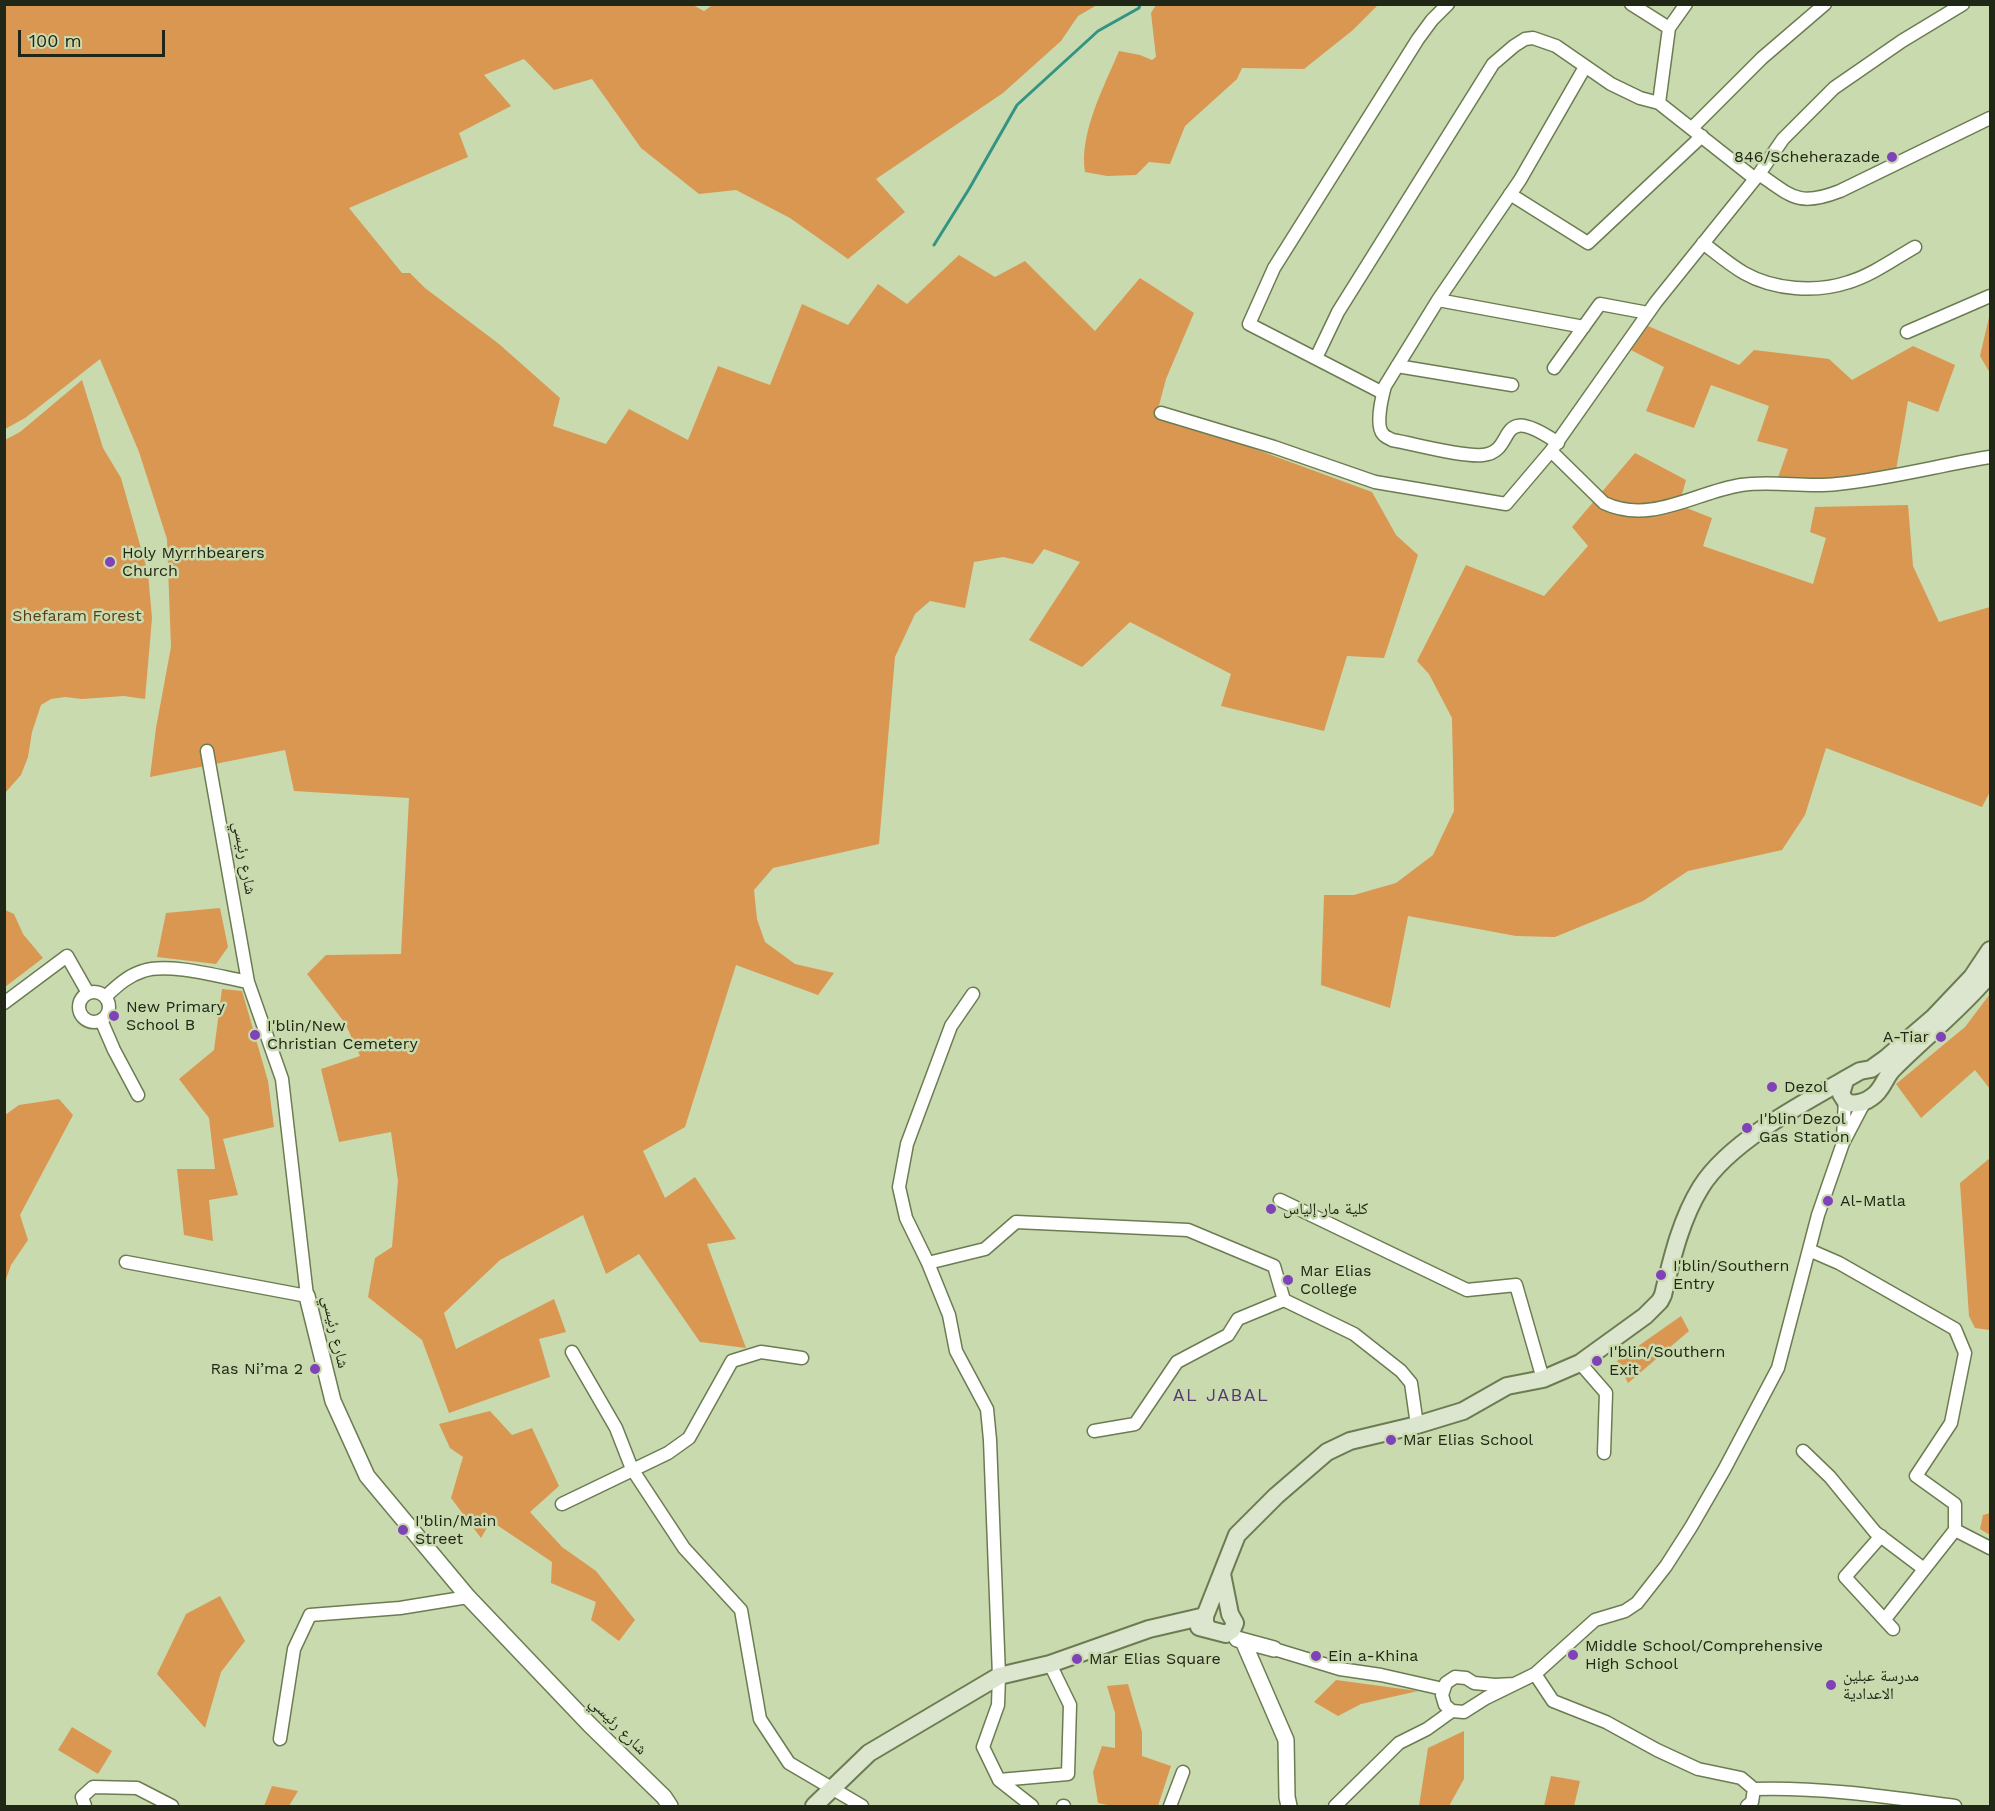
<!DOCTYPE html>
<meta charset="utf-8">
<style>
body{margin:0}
#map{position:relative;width:1995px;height:1811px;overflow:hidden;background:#c9daae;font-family:"Work Sans",sans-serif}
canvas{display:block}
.frame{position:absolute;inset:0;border:6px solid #212716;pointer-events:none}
.scale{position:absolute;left:18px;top:30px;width:147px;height:27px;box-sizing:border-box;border:3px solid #212716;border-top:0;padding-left:8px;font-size:18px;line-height:21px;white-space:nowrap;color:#212716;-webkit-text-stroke:4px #c9daae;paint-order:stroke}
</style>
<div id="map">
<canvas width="1995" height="1811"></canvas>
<div class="frame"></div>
<div class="scale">100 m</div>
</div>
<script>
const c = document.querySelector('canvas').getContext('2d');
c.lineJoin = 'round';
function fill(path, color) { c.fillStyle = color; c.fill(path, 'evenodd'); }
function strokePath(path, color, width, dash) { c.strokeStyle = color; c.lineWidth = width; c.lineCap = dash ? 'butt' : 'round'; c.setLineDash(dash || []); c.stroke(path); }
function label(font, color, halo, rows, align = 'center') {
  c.font = font + ' "Work Sans","Noto Naskh Arabic",sans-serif'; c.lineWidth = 5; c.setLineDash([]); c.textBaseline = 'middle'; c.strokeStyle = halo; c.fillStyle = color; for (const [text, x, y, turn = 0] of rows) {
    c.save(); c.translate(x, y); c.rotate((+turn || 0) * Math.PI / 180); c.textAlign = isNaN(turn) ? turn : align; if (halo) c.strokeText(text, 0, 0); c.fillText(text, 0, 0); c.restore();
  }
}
const green = new Path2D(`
 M691 4 704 11 714 4 1097 5 1078 16 1061 41 1003 93 876 179 905 212 848 259 790 218 736 190 699 194 641 148 592 79 554 90 524 59 484 75 511 106 459 133 468 157 349 208 402 273H410L425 288 499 344 560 398 553 426 606 444 629 409 688 440 718 366 770 385 802 304 848 325 878 284 907 304 959 255 995 277 1025 261 1095 331 1140 278 1194 313 1166 379 1157 413 1372 492 1396 535 1418 555 1384 658 1347 656 1324 731 1221 706 1231 674 1130 622 1082 667 1029 640 1080 562 1044 549 1033 564 1003 557 974 562 965 608 930 601 915 614 895 657 879 844 773 868 754 890 757 919 765 942 795 964 834 973 818 995 736 965 685 1127 643 1151 665 1198 695 1177 736 1239 707 1244 746 1348 700 1342 639 1254 606 1274 583 1215 500 1260 444 1313 456 1349 554 1299 566 1332 539 1339 550 1377 449 1413 422 1340 368 1297 375 1258 392 1247 398 1181 391 1132 339 1142 321 1069 360 1056 345 1023 307 974 326 955 401 954 409 798 294 791 285 750 150 777 156 728 171 647 167 539 139 452 100 359 25 418 5 429V5Z
 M1156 5V4L1378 5 1353 30 1304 69 1242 68 1237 79 1185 126 1170 164 1149 162 1136 175 1107 176 1085 172C1079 133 1104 87 1119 51L1140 55 1152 60 1156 57 1151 13Z
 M1990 313V373L1980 356Z
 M1648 326 1739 365 1754 350 1829 359 1852 380 1913 346 1955 365 1938 412 1908 401 1896 470 1878 476 1775 486 1788 449 1757 441 1769 406 1711 385 1694 428 1646 411 1664 367 1631 350Z
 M82 380 103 448 121 478 148 573 152 618 145 699 124 696 82 699 65 697 51 699 41 705 32 732 28 757 21 775 5 793V440L20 432Z
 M1635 453 1686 480 1679 505 1712 518 1703 546 1813 584 1826 538 1810 532 1815 507 1908 505 1913 566 1939 622 1990 607V792L1982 807 1826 748 1805 815 1782 850 1688 871 1643 901 1555 937 1516 936 1408 916 1390 1008 1321 985 1324 895H1354L1396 883 1433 855 1454 811 1452 718 1429 674 1417 661 1466 565 1544 596 1588 546 1572 527Z
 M220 908 228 947 216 964 157 957 166 913Z
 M5 910 14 914 23 934 43 958 5 987Z
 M222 989 242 991 268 1081 274 1127 223 1139 238 1195 209 1200 213 1241 184 1235 177 1169H215L209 1118 179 1079 214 1050Z
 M1990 994V1089L1975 1070 1921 1118 1896 1084 1965 1027Z
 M59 1099 73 1115 20 1215 28 1240 11 1265 5 1282V1115L19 1105Z
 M1990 1158V1330L1975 1328 1969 1316 1960 1183Z
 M1681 1316 1689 1331 1628 1383 1617 1361Z
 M490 1411 512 1435 532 1428 559 1486 530 1512 562 1547 596 1571 635 1620 619 1641 591 1620 596 1602 551 1583 552 1562 491 1521 481 1538 451 1498 463 1457 450 1448 439 1424Z
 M1990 1513V1535L1980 1529 1983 1515Z
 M220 1596 245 1641 221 1672 205 1728 157 1674 186 1614Z
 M1336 1680 1418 1691 1361 1704 1338 1716 1314 1702Z
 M1128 1684 1142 1732V1756L1171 1766 1158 1806H1112L1098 1803 1093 1772 1102 1746 1115 1748V1713L1107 1686Z
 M72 1727 112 1751 98 1774 58 1750Z
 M1464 1731V1779L1449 1806H1419L1428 1748Z
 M1551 1776 1580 1781 1574 1806H1544Z
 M272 1786 298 1791 289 1806H264Z`);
const stream = new Path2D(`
 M934 245 969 189 1017 105 1098 31 1139 8 1140 4`);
const minor = new Path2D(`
 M1631 4 1669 28
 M1659 103 1669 28 1686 4
 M1692 128 1762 58 1825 4
 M1759 174C1792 197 1799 207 1840 191L1990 118
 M1510 194 1588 243 1702 136
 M1703 243C1716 253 1730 265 1744 273 1774 290 1816 293 1849 282 1872 275 1894 259 1915 247
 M1438 300 1584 327
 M1907 332 1990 296
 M1316 358 1338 312 1493 64 1514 46 1525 39 1533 38 1556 46 1611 84 1640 98 1659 103 1754 178
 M1397 366 1512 385
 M1554 368 1600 304 1648 313
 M1383 393 1249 324 1274 268 1418 39 1432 20 1448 4
 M1161 413 1274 447 1375 482 1506 504 1551 451 1656 302 1759 174 1783 139 1834 88 1902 41 1963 4
 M1558 443C1493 399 1518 452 1483 455 1461 457 1415 444 1392 440 1389 438 1385 437 1383 434 1375 425 1382 397 1385 386L1438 300 1520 180 1585 67
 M1551 451 1604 503C1651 525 1696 492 1741 485 1773 480 1806 488 1837 484 1889 479 1940 465 1990 457
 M79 1007a15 15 0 1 1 30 0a15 15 0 1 1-30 0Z
 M973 994 951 1026 907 1144 899 1187 906 1218 928 1263 949 1315 956 1351 987 1409 990 1440 999 1676 998 1705 983 1747 999 1780 1032 1806
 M105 997C117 986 127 976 143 971 168 962 221 977 248 982
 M4 1003 67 956 88 993
 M101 1020 114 1050 138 1095
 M1843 1138 1845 1101
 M1280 1200 1467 1290 1516 1285 1543 1379
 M1809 1250 1839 1263 1955 1329 1965 1353 1951 1423 1916 1476 1955 1504V1530L1990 1548
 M126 1262 307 1296 282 1079 248 982 207 751
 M928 1263 985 1249 1016 1222 1188 1230 1274 1266 1284 1300
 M572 1352 616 1428 632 1469 684 1548 741 1610 760 1719 789 1763 862 1806
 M1580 1363 1606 1393 1604 1453
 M1094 1431 1135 1424 1177 1362 1228 1335 1238 1319 1284 1300 1354 1334 1401 1371 1411 1383 1417 1425
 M1803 1451 1830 1477 1875 1532 1924 1569
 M562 1504 668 1453 689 1438 732 1361 761 1352 802 1358
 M1881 1536 1845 1577 1893 1629
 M1885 1619 1955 1530
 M1274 1649 1340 1669 1381 1675 1443 1689
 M1535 1674 1553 1701 1606 1722 1657 1750 1698 1769 1741 1778 1754 1789 1752 1802 1747 1806
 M1514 1684 1495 1685 1474 1683 1466 1678 1455 1677 1446 1683 1442 1695 1445 1705 1452 1711 1464 1712 1486 1698 1535 1674 1595 1620 1625 1611 1637 1603 1666 1566 1691 1527 1724 1470 1778 1368 1818 1215 1843 1143 1865 1101
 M280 1739 294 1649 310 1615 400 1608 468 1597
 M999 1780 1068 1774 1070 1705 1050 1664
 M1754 1789C1822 1787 1888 1797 1955 1806
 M85 1806 82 1797 93 1787 137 1788 172 1806
 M1063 1806H1064
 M1170 1806 1183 1772
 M1335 1806 1399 1743 1427 1729 1452 1711`);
const tertiary = new Path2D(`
 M307 1296 333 1401 367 1476 468 1597 590 1725 664 1797 670 1806
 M1237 1639 1274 1649
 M1243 1641 1286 1740 1287 1797 1289 1806`);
const secondary = new Path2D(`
 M1845 1081 1841 1094 1846 1102C1855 1105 1864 1103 1872 1097 1883 1090 1885 1076 1894 1068 1926 1036 1961 1009 1990 974
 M1199 1627 1226 1634 1232 1630 1235 1623 1230 1614 1222 1574
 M1209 1629 1205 1624V1616L1237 1535 1276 1496 1327 1452 1350 1441 1417 1425 1463 1411 1507 1386 1543 1379 1580 1363 1645 1316 1660 1301 1663 1295C1672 1258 1681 1219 1701 1187 1731 1139 1811 1099 1860 1071L1871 1069 1885 1059 1934 1017 1972 977 1990 950
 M814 1806 869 1753 999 1676 1050 1664 1149 1629 1205 1616`);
const markers = [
 [1892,157,6,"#7f42b7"],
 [110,562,6,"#7f42b7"],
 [114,1016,6,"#7f42b7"],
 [255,1035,6,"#7f42b7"],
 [1941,1037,6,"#7f42b7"],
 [1772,1087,6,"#7f42b7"],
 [1747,1128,6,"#7f42b7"],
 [1828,1201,6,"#7f42b7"],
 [1271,1209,6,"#7f42b7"],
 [1661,1275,6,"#7f42b7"],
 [1288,1280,6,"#7f42b7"],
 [1597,1361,6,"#7f42b7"],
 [315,1369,6,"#7f42b7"],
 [1391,1440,6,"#7f42b7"],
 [403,1530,6,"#7f42b7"],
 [1573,1655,6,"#7f42b7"],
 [1316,1656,6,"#7f42b7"],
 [1077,1659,6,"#7f42b7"],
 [1831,1685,6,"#7f42b7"]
];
const poiNames = [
 ["846/Scheherazade",1880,157,"right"],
 ["Holy Myrrhbearers",122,553],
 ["Church",122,571],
 ["New Primary",126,1007],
 ["School B",126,1025],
 ["I'blin/New",267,1026],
 ["Christian Cemetery",267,1044],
 ["A-Tiar",1929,1037,"right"],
 ["Dezol",1784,1087],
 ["I'blin Dezol",1759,1119],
 ["Gas Station",1759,1137],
 ["Al-Matla",1840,1201],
 ["كلية مار إلياس",1283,1209],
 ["I'blin/Southern",1673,1266],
 ["Entry",1673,1284],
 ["Mar Elias",1300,1271],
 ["College",1300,1289],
 ["I'blin/Southern",1609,1352],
 ["Exit",1609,1370],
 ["Ras Ni’ma 2",303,1369,"right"],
 ["Mar Elias School",1403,1440],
 ["I'blin/Main",415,1521],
 ["Street",415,1539],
 ["Middle School/Comprehensive",1585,1646],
 ["High School",1585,1664],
 ["Ein a-Khina",1328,1656],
 ["Mar Elias Square",1089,1659],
 ["مدرسة عبلين",1843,1676],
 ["الاعدادية",1843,1694]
];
const parkNames = [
 ["Shefaram Forest",77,616]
];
const streetNames = [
 ["شارع رئيسي",244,858,80],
 ["شارع رئيسي",335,1332,77],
 ["شارع رئيسي",618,1726,45]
];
const neighbourhoodNames = [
 ["AL JABAL",1221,1396]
];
fill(green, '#d99752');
strokePath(stream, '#339485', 3);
strokePath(minor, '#6c7c52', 15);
strokePath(tertiary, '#6c7c52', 18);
strokePath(secondary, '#6c7c52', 20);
strokePath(minor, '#fff', 12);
strokePath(tertiary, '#fff', 15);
strokePath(secondary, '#dce5cd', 16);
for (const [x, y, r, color] of markers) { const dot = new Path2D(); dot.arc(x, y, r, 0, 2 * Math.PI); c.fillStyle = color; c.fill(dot); strokePath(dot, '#c9daae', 2); }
label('16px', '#212716', '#c9daae', poiNames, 'left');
label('16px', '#5d3b16', '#c9daae', parkNames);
label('16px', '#212716', '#c9daae', streetNames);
c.letterSpacing = '1.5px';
label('18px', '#563973', '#c9daae', neighbourhoodNames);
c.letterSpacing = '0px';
</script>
